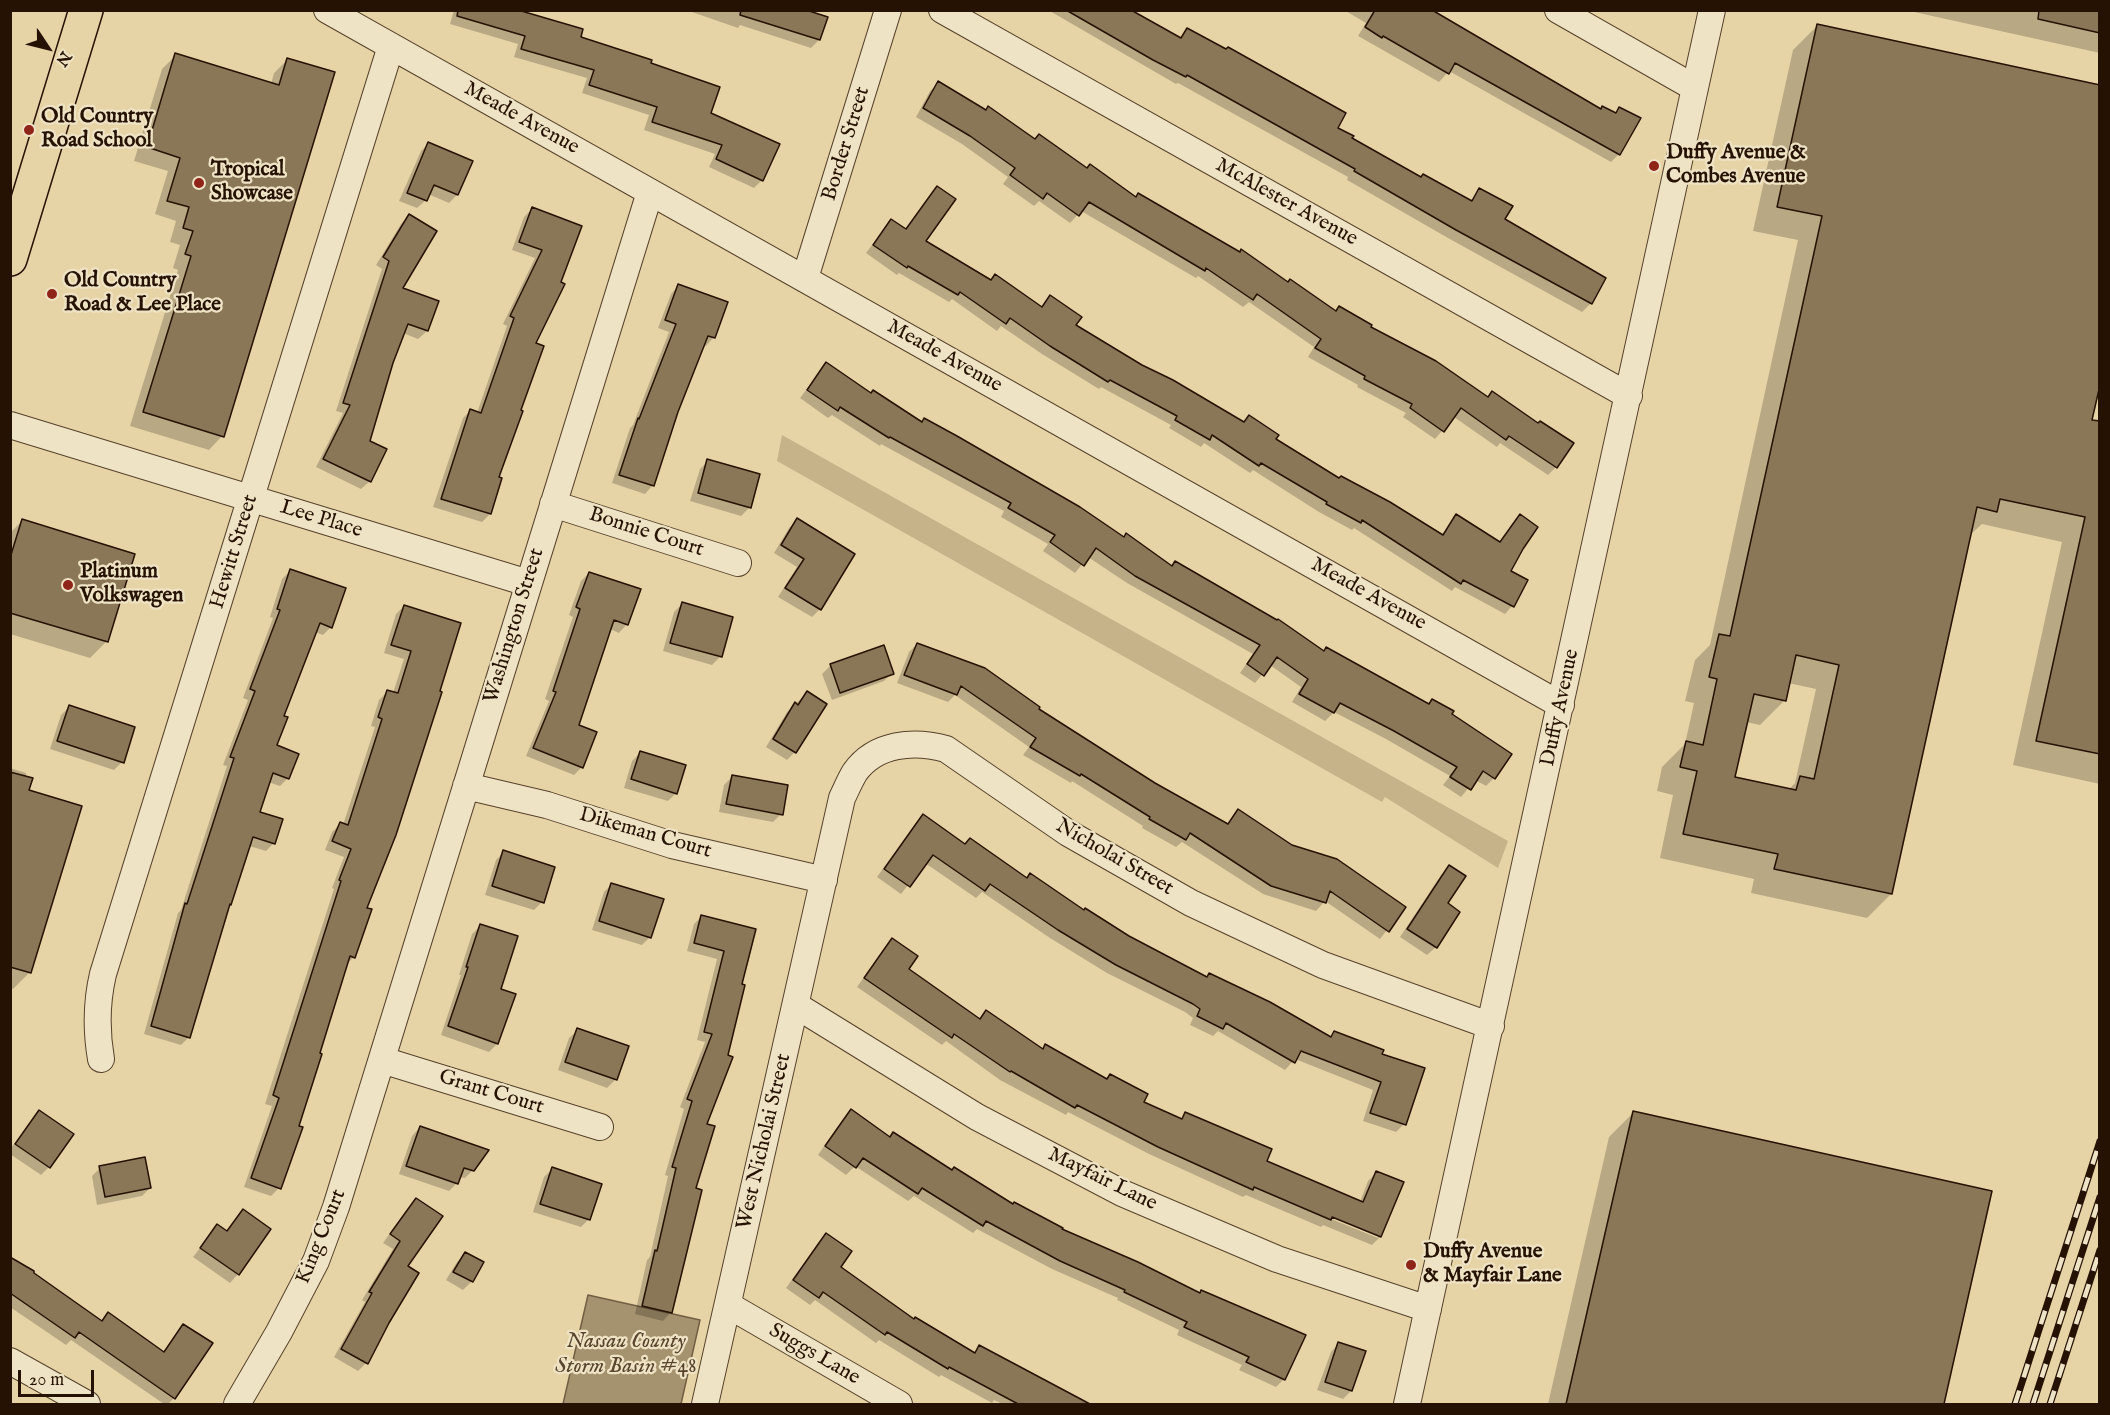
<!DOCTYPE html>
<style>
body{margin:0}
#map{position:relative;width:2110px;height:1415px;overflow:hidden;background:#e7d4a6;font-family:"IM FELL English",serif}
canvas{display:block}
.frame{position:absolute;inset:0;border:12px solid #261202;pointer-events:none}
.north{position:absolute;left:18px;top:18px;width:60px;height:60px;-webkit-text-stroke:4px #efe3c5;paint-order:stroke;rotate:125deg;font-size:16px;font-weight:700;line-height:24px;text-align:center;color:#261202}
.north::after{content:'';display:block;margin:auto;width:21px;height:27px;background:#261202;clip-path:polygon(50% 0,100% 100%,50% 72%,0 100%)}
.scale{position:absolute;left:18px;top:1370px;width:76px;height:27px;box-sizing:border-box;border:3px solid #261202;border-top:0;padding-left:8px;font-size:18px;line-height:21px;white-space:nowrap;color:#261202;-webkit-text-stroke:4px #efe3c5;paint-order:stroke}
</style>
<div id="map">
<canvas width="2110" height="1415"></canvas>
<div class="frame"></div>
<div class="north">N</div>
<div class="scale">20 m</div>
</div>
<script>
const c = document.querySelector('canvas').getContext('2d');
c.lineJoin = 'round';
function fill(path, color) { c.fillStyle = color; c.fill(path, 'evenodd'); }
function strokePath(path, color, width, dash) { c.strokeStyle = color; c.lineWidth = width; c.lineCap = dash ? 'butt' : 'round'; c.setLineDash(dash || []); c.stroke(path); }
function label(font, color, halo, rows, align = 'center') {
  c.font = font + ' "IM FELL English",serif'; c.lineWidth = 4.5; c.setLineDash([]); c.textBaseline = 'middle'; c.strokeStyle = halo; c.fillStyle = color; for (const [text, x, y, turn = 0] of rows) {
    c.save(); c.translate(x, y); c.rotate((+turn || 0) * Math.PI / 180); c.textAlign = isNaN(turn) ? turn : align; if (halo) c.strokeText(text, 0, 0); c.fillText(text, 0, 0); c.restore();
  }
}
const green = new Path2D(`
 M782 435 1508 841 1498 868 1385 797 1382 802 777 461Z`);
const water = new Path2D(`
 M588 1295 700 1320 681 1404H563Z`);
const shadow = new Path2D(`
 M454 10H515L579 38 709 114 762 180 754 188 709 167 715 154 644 130 649 115 582 93 587 78 514 57 518 44 450 24Z
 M801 10 819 40 811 48 740 25 738 28 689 11Z
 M1048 10H1128L1179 39 1187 30 1350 139 1420 178 1469 202 1479 190 1503 220 1604 278 1591 303 1582 312 1448 238 1347 180 1348 177 1178 83 1176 84Z
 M1344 10H1431L1600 110 1614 114 1620 108 1619 154 1611 162 1449 71 1439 82 1358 36 1366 23Z
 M1905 10H2100V53Z
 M1817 26 2090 421 2100 423V784L2013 765 2062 542 1982 524 1970 535 1891 894 1867 918 1751 893 1754 879 1660 858 1673 795 1657 791 1662 767 1685 744 1694 703 1685 701 1695 660 1710 645 1798 240 1753 231 1793 50ZM1788 683 1816 689 1795 783 1788 790 1733 778 1746 722 1760 725 1785 700Z
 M176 55 271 84 274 73 288 59 222 436 209 450 130 426 178 270 173 268 180 245 170 242 176 221 155 214 168 171 134 161 162 69Z
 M939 83 1035 141 1288 283 1335 312 1369 327 1487 398 1572 443 1556 467 1548 475 1500 443 1497 447 1454 417 1435 439 1403 417 1406 413 1357 387 1358 385 1308 357 1314 347 1249 302 1243 307 1198 276 1196 278 1081 211 1070 223 1039 201 1034 206 1003 184 1008 177 962 144 916 117 930 91Z
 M429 143 457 195 449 203 428 194 426 200 417 208 399 201 421 151Z
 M937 188 924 242 990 281 995 276 1040 308 1050 297 1074 325 1141 366 1243 423 1249 417 1274 440 1339 480 1441 536 1456 516 1499 543 1520 516 1509 571 1526 580 1512 606 1505 614 1455 587 1452 591 1354 528 1352 530 1319 512 1253 470 1250 473 1204 443 1201 447 1169 428 1171 425 1101 387 1099 389 1042 354 1001 326 997 331 952 299 949 302 899 273 897 275 866 253 891 220 905 230 929 196Z
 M532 209 580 226 534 344 497 478 501 479 490 514 482 522 433 507 463 418 471 410 477 413 507 326 503 324 535 258 512 250 524 217Z
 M409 216 401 289 437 301 427 331 418 339 403 333 368 441 370 481 361 489 316 467 343 413 336 411 382 269 376 265 401 224Z
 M679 285 714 337 706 346 703 345 677 412 653 485 645 494 612 483 630 428 633 425 669 332 658 328 671 294Z
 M826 364 870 395 921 423 924 420 1171 567 1323 652 1450 715 1494 778 1486 786 1475 780 1461 797 1443 785 1450 776 1386 739 1334 712 1325 721 1292 702 1301 687 1270 665 1255 683 1240 673 1253 654 1127 583 1088 557 1075 573 1043 551 1048 544 1001 517 1004 511 881 444 880 446 832 415 828 418 800 398Z
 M708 461 759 475 749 508 741 516 690 501 700 469Z
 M23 520 133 554 106 642 90 658 10 634V533Z
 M797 520 820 609 812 617 778 597 797 567 774 553 789 528Z
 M290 571 331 627 323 635 315 632 283 717 275 746 288 778 280 786 268 782 259 813 274 843 266 851 249 846 189 1037 181 1045 144 1034 178 913 181 910 227 766 223 765 248 700 243 698 273 618 270 617 282 579Z
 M589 573 627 624 619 633 610 629 578 726 582 767 574 775 526 756 549 701 545 699 573 617 569 615 581 581Z
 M682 604 732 618 720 657 712 665 663 651 674 612Z
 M404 606 459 624 365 909 354 957 346 965 279 1188 271 1196 244 1187 272 1106 265 1104 334 889 332 888 344 857 325 850 332 832 340 824 343 825 375 727 371 726 379 700 387 692 393 693 404 659 384 653 396 614Z
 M917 644 1037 710 1155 784 1227 825 1238 811 1291 846 1404 908 1380 939 1325 901 1316 911 1263 894 1182 842 1176 847 1142 828 1143 826 1072 781 1071 783 1023 755 1029 747 955 695 948 702 897 683 909 652Z
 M831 665 892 673 884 681 832 700 822 674Z
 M807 693 795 752 787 760 766 747 787 712Z
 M69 707 122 762 114 770 50 749 61 715Z
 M640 753 676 793 668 801 624 788 632 761Z
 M10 768 26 773 30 972 13 989 10 988Z
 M732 777 781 814 773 822 719 812 724 785Z
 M923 816 965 845 1128 937 1206 978 1329 1038 1334 1033 1380 1055 1404 1124 1396 1132 1363 1121 1373 1090 1295 1059 1285 1070 1218 1031 1213 1036 1190 1025 1193 1018 1185 1012 1107 973 1050 938 982 892 976 898 925 863 901 894 877 877 915 824Z
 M504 852 542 902 534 910 485 895 496 860Z
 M1449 867 1446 904 1436 947 1427 955 1400 937 1441 875Z
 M612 884 650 937 642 945 592 930 604 892Z
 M702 916 754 930 705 1125 671 1312 663 1321 635 1314 647 1260 650 1257 668 1176 665 1175 684 1109 680 1107 705 1042 697 1040 717 959 687 951 694 924Z
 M480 926 499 990 514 995 497 1044 489 1052 441 1035 461 975H459L472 934Z
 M893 940 907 970 978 1020 987 1012 1041 1050 1046 1046 1142 1103 1180 1120 1186 1113 1265 1162 1360 1202 1368 1181 1376 1173 1380 1237 1372 1245 1323 1225 1321 1227 1246 1195 1243 1197 1149 1154 1068 1112 1066 1115 1000 1080 946 1041 942 1045 857 987 885 948ZM1325 1213 1378 1235V1238L1324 1216Z
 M578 1030 616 1079 607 1088 558 1070 569 1038Z
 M851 1111 889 1138 951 1172 954 1169 1284 1379 1276 1387 1239 1370 1242 1365 1177 1335 1179 1330 1117 1300 1118 1298 1052 1269 977 1229 973 1233 914 1196 908 1201 855 1166 846 1175 818 1155 843 1119Z
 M39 1112 72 1135 49 1167 41 1175 10 1154V1149Z
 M1633 1113 1990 1193 1942 1404H1548L1609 1137Z
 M420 1127 473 1170 465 1178 459 1177 457 1183 449 1191 399 1174 412 1136Z
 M100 1168 150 1188 142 1196 97 1205 92 1176Z
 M552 1169 589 1219 581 1227 533 1212 544 1177Z
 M416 1200 406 1266 388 1323 366 1363 358 1371 334 1357 365 1302 362 1300 393 1249 383 1243 408 1208Z
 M243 1211 269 1229 238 1274 230 1283 193 1257 218 1225 226 1231Z
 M826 1235 839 1268 914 1320 972 1354 979 1347 1087 1404H1003L994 1400 992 1403 941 1375 939 1377 879 1340 876 1343 815 1300 810 1305 786 1288 818 1243Z
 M465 1254 482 1263 472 1281 463 1290 446 1280 457 1262Z
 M10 1259 101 1322 109 1314 163 1352 183 1326 174 1398 168 1404H164L71 1340 66 1345 10 1307Z
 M1339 1343 1351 1391 1343 1399 1317 1390 1331 1352Z`);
const building = new Path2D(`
 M458 10H518L583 29 581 37 652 60 651 63 720 87 711 113 780 144 763 181 716 159 722 145 652 122 657 107 589 85 594 70 521 49 525 36 457 16Z
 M741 10H806L828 17 820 40 740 15Z
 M1066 10H1131L1181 38 1187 28 1226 49 1228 47 1346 113 1338 128 1354 136 1352 138 1421 177 1423 174 1472 201 1479 188 1513 206 1505 219 1606 278 1592 304 1456 230 1354 171 1355 169 1187 75 1186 77 1153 60Z
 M1375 10H1432L1601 109 1602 106 1616 113 1619 107 1641 118 1620 155 1455 63 1449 74 1383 36 1382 38 1365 27Z
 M2039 10H2100V33L2038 19Z
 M1817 24 2100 85V385L2092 420 2100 421V754L2036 741 2085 517 2000 499 1997 512 1977 507 1892 894 1774 869 1778 854 1683 834 1697 771 1680 767 1686 741 1703 745 1717 679 1709 677 1719 634 1730 636 1822 216 1777 207ZM1796 655 1839 665 1814 779 1800 776 1796 790 1735 777 1754 694 1786 701Z
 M175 53 279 85 287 58 335 72 224 437 143 412 191 256 185 254 193 231 183 228 189 207 167 201 180 158 147 147Z
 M938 81 986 110 988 106 1035 139 1039 134 1087 168 1090 164 1136 197 1138 193 1240 252 1241 249 1288 282 1290 279 1336 311 1339 306 1372 325 1371 327 1436 361 1488 397 1492 391 1538 423 1540 421 1574 443 1557 468 1509 436 1506 440 1461 408 1444 432 1410 408 1412 404 1364 379 1365 376 1315 348 1321 339 1257 294 1253 300 1206 268 1205 271 1089 202 1079 216 1047 193 1043 199 1010 175 1015 168 970 136 923 108Z
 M428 142 473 161 458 195 434 185 427 201 407 193Z
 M937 186 956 199 926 241 991 280 995 274 1042 307 1050 295 1082 317 1076 325 1142 365 1173 380 1244 422 1249 415 1279 435 1276 439 1339 478 1341 476 1390 502 1443 535 1456 514 1500 542 1520 514 1538 527 1523 549 1511 571 1528 580 1514 607 1463 580 1461 584 1362 520 1361 523 1326 504 1327 502 1261 463 1259 466 1212 435 1210 440 1175 420 1177 416 1110 380 1108 382 1050 346 1010 318 1006 324 960 292 958 295 908 266 907 268 873 245 891 219 906 229Z
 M532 207 582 226 561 282 565 284 536 343 544 346 521 410 523 411 499 477 502 478 491 514 441 499 470 409 481 413 514 318 510 316 542 250 519 242Z
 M409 214 437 231 403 288 439 301 428 331 408 324 393 363 370 441 387 449 371 482 323 459 350 405 343 403 389 261 383 257Z
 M678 284 728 302 715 338 708 336 678 412 654 486 619 475 638 418 639 419 676 324 665 320Z
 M826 362 871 393 873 390 922 422 924 418 957 436 1080 507 1124 537 1126 533 1172 566 1175 561 1277 620 1278 619 1324 651 1326 647 1429 704 1432 699 1454 711 1452 714 1512 754 1495 779 1483 771 1471 790 1450 777 1457 767 1394 731 1340 703 1334 713 1299 694 1308 679 1277 657 1264 676 1247 664 1260 645 1135 576 1096 548 1084 566 1050 542 1055 535 1008 508 1011 503 890 437 889 438 840 407 838 411 807 390Z
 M707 459 760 474 751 508 698 493Z
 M797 518 855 554 821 610 785 588 804 559 781 545Z
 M22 519 135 554 108 642 10 613V558Z
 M290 569 346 588 332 628 320 623 284 716 288 717 277 745 299 754 289 779 273 773 260 812 283 819 275 844 253 837 231 905 230 904 190 1038 151 1026 185 903 187 904 234 758 230 757 255 691 250 689 280 610 277 609Z
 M589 572 641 589 628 625 614 620 579 725 597 732 583 768 533 748 556 692 553 691 580 609 576 607Z
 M682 602 733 617 722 657 670 643Z
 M404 605 461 623 440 691 442 692 396 835 367 908 372 909 355 958 350 956 320 1053 322 1054 299 1126 303 1127 281 1189 251 1178 279 1098 273 1095 341 881 339 880 351 849 332 841 340 822 348 825 382 719 378 717 387 690 398 693 411 651 391 645Z
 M917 643 985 668 1040 707 1039 709 1155 783 1228 824 1238 809 1292 845 1337 859 1406 907 1389 932 1330 891 1326 903 1271 886 1190 833 1186 840 1149 819 1150 817 1081 774 1080 776 1030 747 1036 738 961 686 957 695 904 675Z
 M884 645 894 674 840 693 830 664Z
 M807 691 827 704 796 753 773 739 795 702 798 705Z
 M69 705 135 727 124 763 57 741Z
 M640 751 686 765 677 794 631 779Z
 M10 772 33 778 29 790 82 806 31 973 10 967Z
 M732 775 788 785 783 815 726 804Z
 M923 814 965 844 970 838 1027 878 1030 873 1084 910 1085 908 1129 936 1207 977 1209 973 1270 1002 1331 1037 1334 1031 1384 1050 1382 1054 1425 1068 1406 1125 1370 1113 1381 1082 1301 1051 1295 1063 1226 1023 1223 1029 1197 1016 1200 1009 1193 1004 1116 965 1058 930 990 884 985 891 933 855 910 887 884 869Z
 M503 850 555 867 544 903 492 886Z
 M1449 865 1466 876 1448 903 1460 912 1437 948 1407 929Z
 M611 883 664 899 651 938 599 921Z
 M701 915 756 929 742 984 745 985 728 1055 733 1057 707 1124 715 1126 696 1188 702 1190 672 1313 642 1306 655 1250 657 1251 676 1168 672 1167 692 1101 687 1099 712 1034 704 1032 724 951 694 943Z
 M480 924 518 936 501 989 516 994 498 1044 448 1026 468 967H466Z
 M892 938 918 956 909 969 980 1019 986 1010 1043 1049 1045 1044 1107 1079 1110 1074 1148 1094 1144 1102 1182 1119 1185 1112 1272 1149 1267 1161 1363 1202 1376 1171 1404 1182 1381 1237 1332 1217 1331 1220 1254 1187 1253 1190 1158 1147 1077 1105 1075 1108 1011 1071 1010 1072 954 1034 952 1038 864 978Z
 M577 1028 629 1046 617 1080 565 1062Z
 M851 1109 890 1137 893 1132 952 1170 954 1167 1013 1204 1014 1202 1063 1228 1062 1229 1138 1262 1200 1293 1201 1290 1306 1335 1285 1380 1246 1362 1249 1357 1184 1327 1187 1322 1124 1292 1125 1290 1060 1261 986 1221 983 1226 922 1188 918 1194 863 1158 856 1168 825 1146Z
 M39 1110 74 1134 50 1168 15 1144Z
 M1633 1111 1992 1191 1944 1404H1566Z
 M420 1126 489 1150 474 1171 464 1168 458 1184 406 1166Z
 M145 1157 151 1188 105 1197 99 1166Z
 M552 1167 602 1184 590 1220 540 1204Z
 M416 1198 443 1216 408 1266 419 1273 389 1323 368 1364 341 1349 372 1293 369 1292 400 1241 390 1234Z
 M243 1209 271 1229 239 1275 200 1248 217 1224 227 1231Z
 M826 1233 852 1251 841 1267 914 1319 915 1317 975 1353 979 1345 1090 1404H1018L949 1367 948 1369 887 1332 885 1335 823 1292 819 1298 793 1280Z
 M465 1252 484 1262 473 1282 453 1272Z
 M10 1257 34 1271V1273L102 1321 108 1312 164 1352 183 1324 213 1343 175 1399 79 1332 75 1338 10 1293Z
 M1338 1342 1366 1351 1352 1391 1325 1382Z`);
const minor = new Path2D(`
 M327 10 1561 705
 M942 10 1629 396
 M1558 10 1695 88
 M805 278 888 10
 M10 425 528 583
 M553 504 738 563
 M466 786 547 805 672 845 824 880
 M797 1006 977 1117 1122 1193 1277 1259 1428 1309
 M101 1059C96 1030 96 1004 103 974L391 46
 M382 1060 600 1127
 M728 1305 899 1404
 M10 1361 87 1404
 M237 1404 279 1332 316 1261 336 1207 650 192
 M705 1404 842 798C846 790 850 780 855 772 876 743 914 740 946 749L1068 833 1191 903 1323 965 1491 1026
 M1407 1404 1712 10`);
const major = new Path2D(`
 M10 259 86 10`);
const rail = new Path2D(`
 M2015 1404 2100 1141
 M2033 1404 2100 1197
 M2050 1404 2100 1250`);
const markers = [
 [29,130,6,"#8f2418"],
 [1654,166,6,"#8f2418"],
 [199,183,6,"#8f2418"],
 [52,294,6,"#8f2418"],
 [68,585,6,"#8f2418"],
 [1411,1265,6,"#8f2418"]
];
const poiNames = [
 ["Old Country",41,118],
 ["Road School",41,142],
 ["Duffy Avenue &",1666,154],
 ["Combes Avenue",1666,178],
 ["Tropical",211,171],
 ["Showcase",211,195],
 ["Old Country",64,282],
 ["Road & Lee Place",64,306],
 ["Platinum",80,573],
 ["Volkswagen",80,597],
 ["Duffy Avenue",1423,1253],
 ["& Mayfair Lane",1423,1277]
];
const streetNames = [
 ["Meade Avenue",521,119,29],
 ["Border Street",847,144,-73],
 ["McAlester Avenue",1286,203,29],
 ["Meade Avenue",944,357,29],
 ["Lee Place",321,520,17],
 ["Bonnie Court",646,533,18],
 ["Hewitt Street",235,552,-73],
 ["Meade Avenue",1368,595,29],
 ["Washington Street",515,626,-73],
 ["Duffy Avenue",1561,708,-78],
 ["Dikeman Court",645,834,16],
 ["Nicholai Street",1114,858,30],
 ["Grant Court",491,1093,17],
 ["West Nicholai Street",765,1142,-77],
 ["Mayfair Lane",1102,1180,26],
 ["King Court",322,1237,-68],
 ["Suggs Lane",814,1355,30]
];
const waterNames = [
 ["Nassau County",626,1342],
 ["Storm Basin #48",626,1367]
];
fill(green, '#c6b38a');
fill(water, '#a5926e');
strokePath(water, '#725f43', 1.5);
fill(shadow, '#0003');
fill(building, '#8a7757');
strokePath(building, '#261202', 1.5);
strokePath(minor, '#56422b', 28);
strokePath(major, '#261202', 36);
strokePath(minor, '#efe3c5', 26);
strokePath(major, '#e7d4a6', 33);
strokePath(rail, '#261202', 7);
strokePath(rail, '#efe3c5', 4.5, [14]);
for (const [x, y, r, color] of markers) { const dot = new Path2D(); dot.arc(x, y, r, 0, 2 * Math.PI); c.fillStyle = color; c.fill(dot); strokePath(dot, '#efe3c5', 2); }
label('bold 21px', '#261202', '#efe3c5', poiNames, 'left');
label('21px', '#261202', '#efe3c5', streetNames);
label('italic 22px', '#59452d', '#efe3c5', waterNames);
</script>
